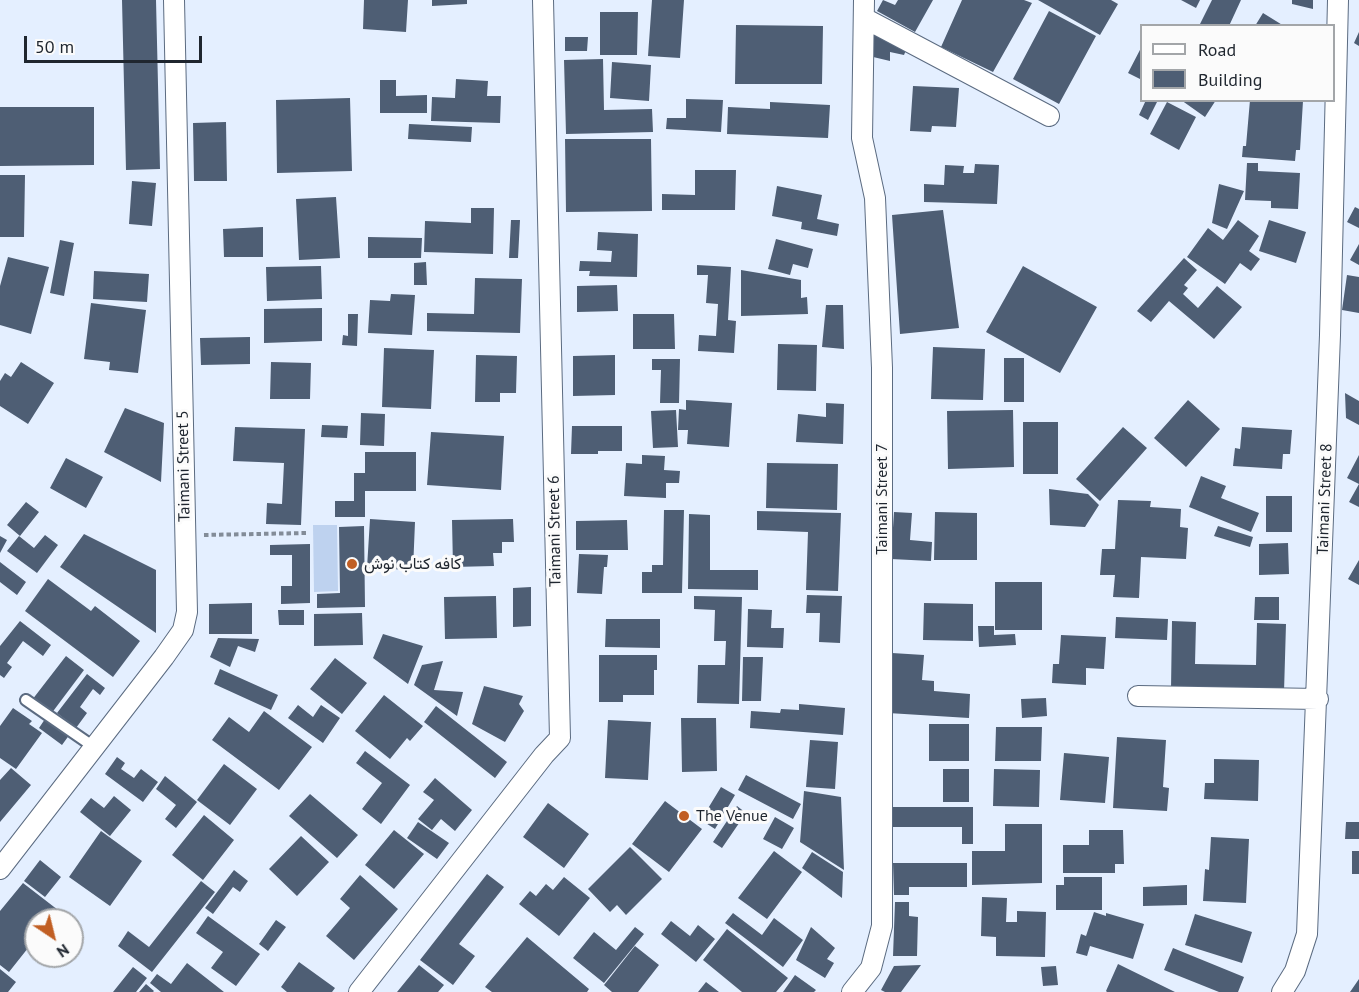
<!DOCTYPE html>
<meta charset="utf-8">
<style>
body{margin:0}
#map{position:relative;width:1359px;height:992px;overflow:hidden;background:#e4efff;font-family:"PT Sans",sans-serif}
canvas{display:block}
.legend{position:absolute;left:1140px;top:24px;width:195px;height:78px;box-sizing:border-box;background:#fbfbfb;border:2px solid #a3a6a9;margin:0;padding:8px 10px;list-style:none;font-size:18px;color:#1f262f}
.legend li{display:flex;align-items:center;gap:12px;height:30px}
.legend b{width:30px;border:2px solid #a3a6a9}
.north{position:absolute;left:24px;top:908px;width:60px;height:60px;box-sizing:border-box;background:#fbfbfb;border:2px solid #a3a6a9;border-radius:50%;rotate:145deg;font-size:16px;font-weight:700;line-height:24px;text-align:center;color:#1f262f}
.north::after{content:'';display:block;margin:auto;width:21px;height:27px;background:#c15f24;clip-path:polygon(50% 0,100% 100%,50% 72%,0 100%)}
.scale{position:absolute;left:24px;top:36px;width:178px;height:27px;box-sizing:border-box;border:3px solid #1f262f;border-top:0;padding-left:8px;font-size:18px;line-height:21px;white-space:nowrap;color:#1f262f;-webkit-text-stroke:4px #fbfbfb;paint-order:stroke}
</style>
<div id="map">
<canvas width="1359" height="992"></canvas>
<ul class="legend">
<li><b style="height:8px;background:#fff"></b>Road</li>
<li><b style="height:16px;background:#4e5e74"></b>Building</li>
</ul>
<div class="north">N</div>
<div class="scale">50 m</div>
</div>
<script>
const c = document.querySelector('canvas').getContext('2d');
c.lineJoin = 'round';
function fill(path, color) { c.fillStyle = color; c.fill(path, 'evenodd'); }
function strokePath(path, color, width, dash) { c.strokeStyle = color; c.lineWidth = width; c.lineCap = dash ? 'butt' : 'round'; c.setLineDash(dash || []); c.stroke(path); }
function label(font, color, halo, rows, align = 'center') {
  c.font = font + ' "PT Sans",Vazirmatn,sans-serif'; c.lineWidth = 6; c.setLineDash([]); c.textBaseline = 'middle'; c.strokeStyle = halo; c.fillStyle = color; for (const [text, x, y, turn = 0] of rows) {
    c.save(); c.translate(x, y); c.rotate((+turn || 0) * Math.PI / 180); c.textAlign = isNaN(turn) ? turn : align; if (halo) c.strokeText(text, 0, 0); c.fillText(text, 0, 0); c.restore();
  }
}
const green = new Path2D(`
 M313 525H337L338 591 314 592Z`);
const building = new Path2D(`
 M122 0H156L160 169 126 170Z
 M364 0H408L406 32 363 29Z
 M432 0H467V4L432 6Z
 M652 0H684L680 58 648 56Z
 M883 0 895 5 898 0H933L915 32 877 11Z
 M962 0H1024L1032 3 993 72 941 47Z
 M1038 0H1111L1118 4 1100 35Z
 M1181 0H1200L1196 8Z
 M1212 0H1241L1229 26H1199Z
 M1292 0H1313V9L1292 4Z
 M1049 11 1096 36 1059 104 1013 79Z
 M600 12H638L637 55H600Z
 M1263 13 1284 26H1255Z
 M736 25 823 26 822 84H735Z
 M874 29 908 45 904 55 890 52V61L869 56Z
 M1359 32V46L1354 43Z
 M565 37H588L587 51H565Z
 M1142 46V80L1128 73Z
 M603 59 604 110 652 109 653 132 566 134 564 60Z
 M612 62 651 65 649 101 610 98Z
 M456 79 488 81 487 96H501L500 123 431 121 432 97 455 98Z
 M380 80H396V96L427 95V113H380Z
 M913 86 959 88 956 127 932 126 931 132 910 131Z
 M350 98 352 171 277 173 276 100Z
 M686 99 723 100 721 132 666 129 667 118H686Z
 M1146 100H1158L1148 120 1139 115Z
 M1181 100H1216L1205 117Z
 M1250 100 1303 101 1300 150H1296L1295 161 1242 157 1243 146H1246Z
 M770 102 830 105 828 138 727 134 728 107 770 109Z
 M1167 102 1196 117 1179 150 1150 134Z
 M0 107H94V165L0 166Z
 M226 122 227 181H194L193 123Z
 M409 124 472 127 471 142 408 139Z
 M565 139H651L652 211 566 212Z
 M1247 163H1258V171L1300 173 1298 209 1271 208V201L1245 200Z
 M975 164 999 165 997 204 924 202V184L944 185 945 165 964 166 963 173H974Z
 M695 170H736L735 210H662V194L695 195Z
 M0 175H25L24 237H0Z
 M132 181 156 183 152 226 129 224Z
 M1219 184 1244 191 1227 229 1212 223Z
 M777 186 822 195 817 219 839 224 837 236 801 229 802 222 772 216Z
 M336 197 340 258 299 260 296 199Z
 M1355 207 1359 209V228L1347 222Z
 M471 208H494L493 254 424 252 425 221 471 223Z
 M943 210 959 328 900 334 892 215Z
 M511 220H520L518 258H509Z
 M1238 220 1259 236 1249 251 1260 259 1251 271 1240 263 1225 284 1187 257 1208 228 1223 240Z
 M1269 220 1306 232 1296 263 1259 251Z
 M263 227V257H224L223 229Z
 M598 232 638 234 637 277 589 276 590 271H579L580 261 611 262 612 251 597 250Z
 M368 237 422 238 421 258H368Z
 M776 239 813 249 808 268 793 264 790 275 768 269Z
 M60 240 74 243 64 296 50 293Z
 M1359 244V265L1350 260Z
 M8 257 49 267 31 334 0 325V286Z
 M1184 258 1197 270 1184 285 1188 288 1183 294 1198 308 1217 286 1242 307 1214 339 1169 301 1151 322 1137 311Z
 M426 262 427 285H414V263Z
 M697 265 731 267 728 320 736 321 734 353 698 351 699 335 716 336 718 304 706 303 708 275H697Z
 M321 266 322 299 267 301 266 267Z
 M1023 266 1097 307 1060 373 986 332Z
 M741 270 801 280V298L807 297 808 314 741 316Z
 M94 271 149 274 147 302 93 299Z
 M1347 275 1359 277V313L1342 310Z
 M475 278 522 279 520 333 427 331V313L474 314Z
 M617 285 618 311 577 312V286Z
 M391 294 415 295 412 335 368 333 370 300 390 301Z
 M91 303 146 310 138 373 109 370 110 362 84 359Z
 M826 305H843L844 349 822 347Z
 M322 308V341L264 343V309Z
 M348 314H358L357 346 342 345 343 335 348 336Z
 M633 314H674L675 349H633Z
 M250 337V364L201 365 200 338Z
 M778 344 817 345 816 391 777 390Z
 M933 347 985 349 983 400 931 399Z
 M384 348 434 350 431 409 382 407Z
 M476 355 517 356 516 393H500V402H475Z
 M615 355V395L573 396V356Z
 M1004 358H1024V402H1004Z
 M652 359H680L679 403H660L661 370H652Z
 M21 362 54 383 28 424 0 406V381L5 373 11 377Z
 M271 362 311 363 310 399H270Z
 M1345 393 1359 401V425L1346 418Z
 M686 400 732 403 729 447 687 444 688 430H678L679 409 686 410Z
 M1188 400 1220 429 1186 467 1154 438Z
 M826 403 844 404 843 444 796 442 798 414 826 417Z
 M125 408 164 423 161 482 104 452Z
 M676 410 678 447 653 448 651 411Z
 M1013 410 1014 467 948 469 947 411Z
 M361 413 385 414 384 446 360 445Z
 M1023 422H1058V474H1023Z
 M322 425 348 426 347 438 321 437Z
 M572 426H622V451H598V454H571Z
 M235 427 305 429 301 525 266 524 267 503 282 504 284 463 233 461Z
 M1123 427 1147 448 1100 501 1076 479Z
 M1242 427 1292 430 1290 454H1283L1282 469 1233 466 1235 448 1240 449Z
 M431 432 504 436 501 490 427 485Z
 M365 452H416V491H365V517H335V501H354V473H365Z
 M642 455 665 456 664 470 680 471 679 483H666V498L624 496 626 463 642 464Z
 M1359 455V507L1349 502 1359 484 1347 478Z
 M66 458 103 477 86 508 50 488Z
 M767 463 838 464 837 510 766 508Z
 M1201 476 1226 486 1221 498 1259 513 1251 532 1189 507Z
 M1049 489 1088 494 1099 505 1085 527 1050 525Z
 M1266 496H1292V532H1266Z
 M1118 500 1151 501 1150 507 1181 509 1180 527 1188 528 1186 559 1141 557 1139 598 1113 597 1115 575H1100L1102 549H1115Z
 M26 502 39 512 20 536 7 525Z
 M664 510H684L682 593H642V572H652V565H663Z
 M757 511 841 513 838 591 806 590 808 532 757 530Z
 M894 512 912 513 910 540 932 542 931 561 891 559Z
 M935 512 977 513V560H934Z
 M689 514 710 515V570H758V590L688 589Z
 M370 519 415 522 413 570 367 568Z
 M513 519 514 542H502V553H493L494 566 453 567 452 520Z
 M627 520 628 550H576V521Z
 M364 526 365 607 317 608V594L340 593 339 527Z
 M1218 526 1253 537 1250 547 1214 536Z
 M84 534 156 570V633L60 567Z
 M45 535 58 545 37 573 7 551 19 536 34 548Z
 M0 536 7 540 0 553Z
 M1288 543 1289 574 1259 575V544Z
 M310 544V603L281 604V586H292V555H270V545Z
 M579 554 608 555 607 567H604L602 594 577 593Z
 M1359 560V585L1348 579Z
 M0 562 26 582 17 595 0 582Z
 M48 579 91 611 95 606 140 641 113 677 25 611Z
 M995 582H1042V630H995Z
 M531 587V626L513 627V588Z
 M807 595 842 596 840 643 819 642 820 613H806Z
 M496 596 497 638 445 639 444 597Z
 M694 596 742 597 739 704 697 703 698 665H725L726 641H714L715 610 694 609Z
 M1255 597H1279V620H1254Z
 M252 603V634H209V604Z
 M924 603 973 604V641L923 640Z
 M748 609 772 610 771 628H784L783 648 747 647Z
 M278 610H304V625H279Z
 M362 613 363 645 314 646V614Z
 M1116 617 1168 619 1167 640 1115 638Z
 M606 619H660V648L605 647Z
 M20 621 51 645 43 656 23 641 7 663 12 667 4 678 0 675V646Z
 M1172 621 1196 622 1195 664 1256 665 1257 623 1286 624 1284 692 1171 689Z
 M978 626H994V635L1015 634 1016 645 979 647Z
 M383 634 423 646 408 684 373 658Z
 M1061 635 1106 637 1104 669 1086 668V685L1052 683 1053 664H1059Z
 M218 638 259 639 255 652 238 646 230 667 210 657Z
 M892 653 924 655 922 680 934 681V691L970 694 969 718 888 713Z
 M599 655H657V670H654V695H623V702H599Z
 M66 656 84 670 51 714 32 700Z
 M743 657H763L761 701H742Z
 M335 658 367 683 342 714 310 689Z
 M443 661 434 690 463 692 457 716 414 685 422 665Z
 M220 669 278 695 271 710 214 684Z
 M87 674 105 688 100 695 93 689 80 707 87 713 76 728 57 713Z
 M484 686 523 696 519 704 524 711 505 742 472 724Z
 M384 695 423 726 410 741 407 738 390 759 355 731Z
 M1046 698 1047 716 1022 718 1021 699Z
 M799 704 845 708 843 735 750 728 751 711 780 713 781 709 799 710Z
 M298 705 313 717 321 705 340 718 323 743 288 718Z
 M436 706 507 762 495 778 424 722Z
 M13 708 32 721 29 724 42 733 16 769 0 758V726Z
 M264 711 312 747 279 790 212 740 229 717 249 732Z
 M47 716 70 734 62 745 39 728Z
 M681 718H716L717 771 682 772Z
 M608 720 651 722 648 780 605 778Z
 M929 724H969V761H929Z
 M996 727H1042L1041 761H995Z
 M1117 737 1166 740 1163 787 1169 788 1167 811 1113 808Z
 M810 740 838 742 835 789 806 787Z
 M365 751 410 785 381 824 362 809 382 783 356 763Z
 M1064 753 1109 757 1105 803 1060 800Z
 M117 757 125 763 121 769 134 778 141 769 158 782 143 802 105 774Z
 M1214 759 1259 760 1258 801 1204 799 1205 783H1214Z
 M224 764 257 789 230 825 197 800Z
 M11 768 31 785 0 822V780Z
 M943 769H969V802H943Z
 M994 769 1040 770 1039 807 993 806Z
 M746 775 801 804 793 819 738 790Z
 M165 776 197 802 176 828 165 819 176 805 156 789Z
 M435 778 472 810 455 831 441 819 432 830 418 819 434 800 423 792Z
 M721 787 735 795 715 829 701 820Z
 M804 791 841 797 844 870 800 842Z
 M310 794 358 835 337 858 289 816Z
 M114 796 131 810 110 836 80 812 91 798 104 808Z
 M665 801 702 829 669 872 632 844Z
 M548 803 589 834 564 868 523 837Z
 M737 806 746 813 722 848 713 842Z
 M890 807H973V844H962V827H890Z
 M204 815 234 840 203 880 172 855Z
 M775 817 794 828 782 849 763 839Z
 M418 822 449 843 437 859 407 838Z
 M1346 822H1359V839H1345Z
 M1005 824H1042V883L972 885V851H1005Z
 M394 830 424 854 394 889 365 865Z
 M1089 830H1123L1124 864H1115V873H1063V845H1089Z
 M101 831 142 861 110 906 69 877Z
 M301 836 329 862 297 896 269 869Z
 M1211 837 1249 839 1246 903 1203 901 1205 869 1209 870Z
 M630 847 662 879 626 915 617 905 610 912 588 889Z
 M774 851 802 872 767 919 738 898Z
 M1352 851H1359V874H1352Z
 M812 852 843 872 842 898 802 868Z
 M40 860 61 877 45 897 24 881Z
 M893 863H967V887H909V895H894Z
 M234 870 248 881 240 892 233 887 213 914 205 908Z
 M487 874 504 887 459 944 475 956 453 985 420 960Z
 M360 875 398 909 354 960 326 936 350 908 340 899Z
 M564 877 590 898 559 936 519 904 530 891 536 896 546 884 553 890Z
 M1064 877H1102V910H1056V885H1064Z
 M201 881 215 892 152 972 118 946 128 931 149 947Z
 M23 883 58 910 50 920H36V938L9 972 0 965V911Z
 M1187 885V905L1143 906V887Z
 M982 897 1007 898 1006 922H1017V911L1046 912 1045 957 996 956V937L981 936Z
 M895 902H909V916L918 917 917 956H893Z
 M1094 912 1106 916V913L1144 924 1133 959 1090 946 1087 956 1076 953 1081 934 1086 936Z
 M733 913 762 935 774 918 803 940 783 967 725 923Z
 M1195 914 1252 932 1242 963 1185 945Z
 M208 916 260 954 236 986 211 968 223 952 196 933Z
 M276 920 286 927 268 951 259 944Z
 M671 921 690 936 698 925 715 939 696 962 661 934Z
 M635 927 644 934 604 983 573 958 594 932 616 950Z
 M811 927 835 948 827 959 834 963 825 978 796 960Z
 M727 929 788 978 776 992H742L703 960Z
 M527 937 589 989 587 992H492L485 987Z
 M635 946 659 965 638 992H612L604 985Z
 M1173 948 1244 977 1238 992H1219L1164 970Z
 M299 962 335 988 332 992H287L281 987Z
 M187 963 224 992H161L150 983 157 974 171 984Z
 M1118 964 1175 992H1107L1106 991Z
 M419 965 444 985 438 992H397Z
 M921 965 901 992H885L881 990 894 966Z
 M1056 966 1058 985 1043 986 1041 967Z
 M133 967 147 978 136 992H113Z
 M0 969 16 982 8 992H0Z
 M795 975 816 990 814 992H783Z
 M1359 979V992H1350Z
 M706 982 719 992H698Z
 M146 984 154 991 153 992H139Z`);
const path = new Path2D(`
 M204 535 307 533`);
const lane = new Path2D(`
 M26 700 94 747`);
const street = new Path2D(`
 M864 18 1049 116
 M1138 696 1318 699
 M0 869 164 657 183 630 187 612 174 0
 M359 992 544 755 560 738 543 0
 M852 992 871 968 882 926V368L875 198 862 138 864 0
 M1282 992 1295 971 1307 934 1330 335 1338 0`);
const markers = [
 [352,564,6,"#c15f24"],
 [684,816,6,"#c15f24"]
];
const streetNames = [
 ["Taimani Street 5",184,466,-91],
 ["Taimani Street 7",882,499,-90],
 ["Taimani Street 8",1325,499,-88],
 ["Taimani Street 6",555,531,-91]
];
const poiNames = [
 ["کافه کتاب نوش",364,564],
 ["The Venue",696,816]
];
fill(green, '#bed2ef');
fill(building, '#4e5e74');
strokePath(lane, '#5b6b81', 14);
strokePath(street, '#5b6b81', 22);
strokePath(path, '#838c98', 4, [4.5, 3]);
strokePath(lane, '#fff', 10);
strokePath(street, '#fff', 20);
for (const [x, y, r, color] of markers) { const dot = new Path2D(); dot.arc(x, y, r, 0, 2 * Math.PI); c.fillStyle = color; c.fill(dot); strokePath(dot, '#fbfbfb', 2); }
label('16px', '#1f262f', '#fbfbfb', streetNames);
label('16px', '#1f262f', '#fbfbfb', poiNames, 'left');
</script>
